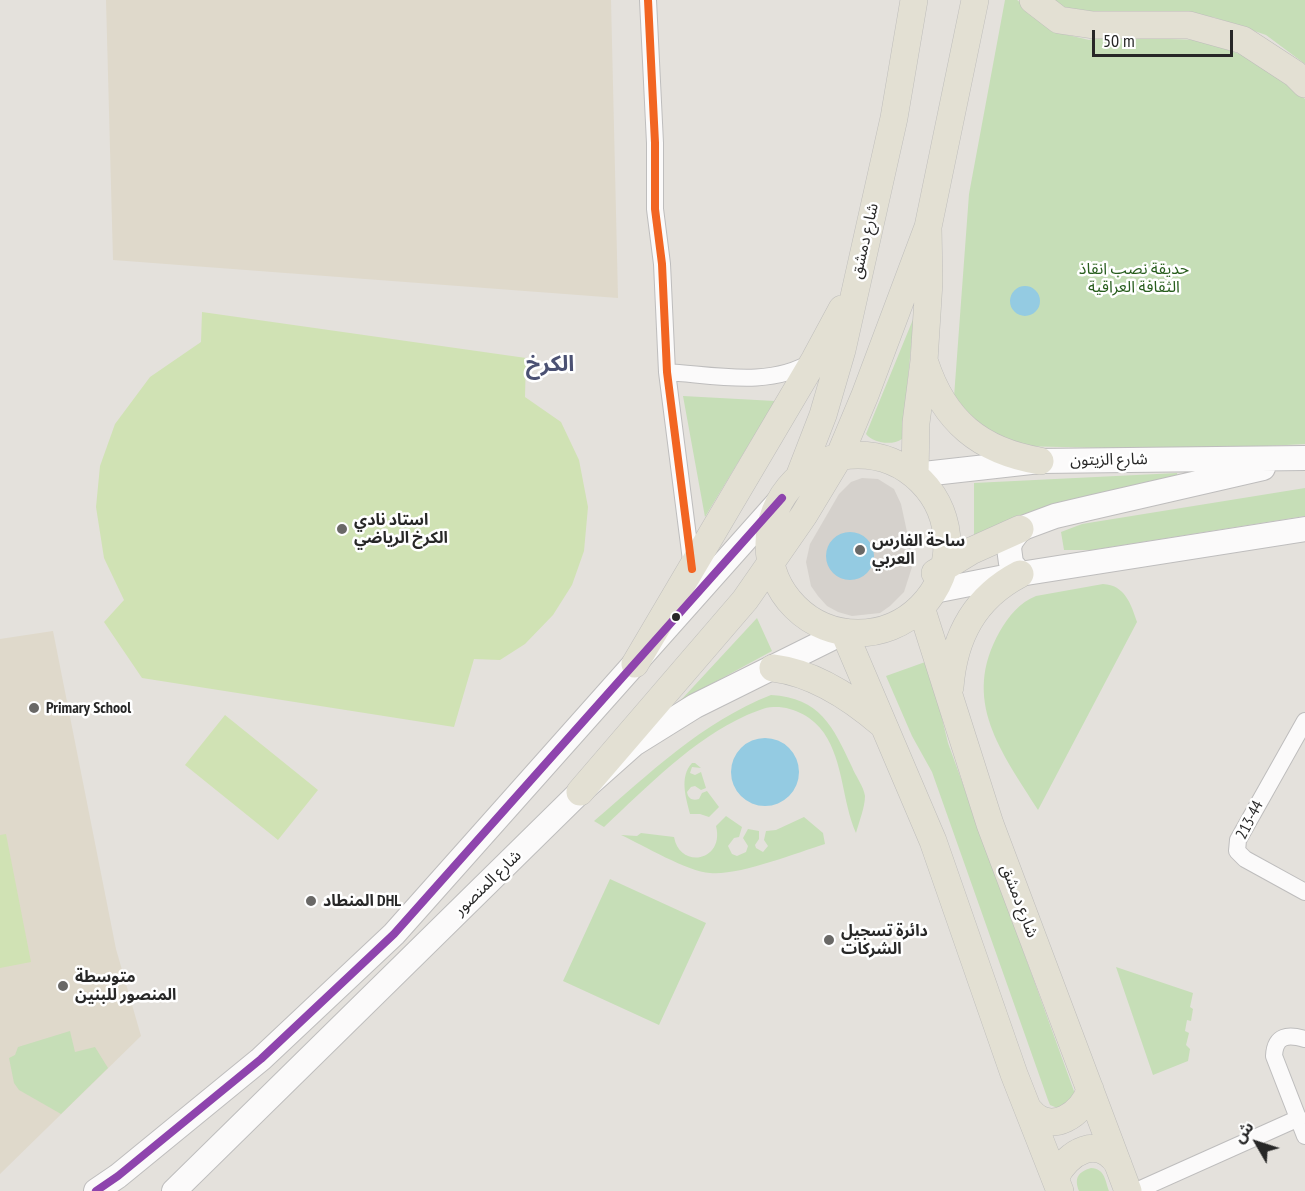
<!DOCTYPE html>
<meta charset="utf-8">
<style>
body{margin:0}
#map{position:relative;width:1305px;height:1191px;overflow:hidden;background:#e4e1dc;font-family:"PT Sans Narrow","Noto Sans Arabic",sans-serif}
canvas{display:block}
.north{position:absolute;left:1227px;top:1113px;width:60px;height:60px;-webkit-text-stroke:4px #fff;paint-order:stroke;rotate:309deg;font-size:16px;font-weight:700;line-height:24px;text-align:center;color:#272727}
.north::after{content:'';display:block;margin:auto;width:21px;height:27px;background:#272727;clip-path:polygon(50% 0,100% 100%,50% 72%,0 100%)}
.scale{position:absolute;left:1092px;top:30px;width:141px;height:27px;box-sizing:border-box;border:3px solid #272727;border-top:0;padding-left:8px;font-size:18px;line-height:21px;white-space:nowrap;color:#272727;-webkit-text-stroke:4px #fff;paint-order:stroke}
</style>
<div id="map">
<canvas width="1305" height="1191"></canvas>
<div class="north">ش</div>
<div class="scale">50 m</div>
</div>
<script>
const c = document.querySelector('canvas').getContext('2d');
c.lineJoin = 'round';
function fill(path, color) { c.fillStyle = color; c.fill(path, 'evenodd'); }
function strokePath(path, color, width, dash) { c.strokeStyle = color; c.lineWidth = width; c.lineCap = dash ? 'butt' : 'round'; c.setLineDash(dash || []); c.stroke(path); }
function label(font, color, halo, rows, align = 'center') {
  c.font = font + ' "PT Sans Narrow","Noto Sans Arabic",sans-serif'; c.lineWidth = 5; c.setLineDash([]); c.textBaseline = 'middle'; c.strokeStyle = halo; c.fillStyle = color; for (const [text, x, y, turn = 0] of rows) {
    c.save(); c.translate(x, y); c.rotate((+turn || 0) * Math.PI / 180); c.textAlign = isNaN(turn) ? turn : align; if (halo) c.strokeText(text, 0, 0); c.fillText(text, 0, 0); c.restore();
  }
}
const education = new Path2D(`
 M106 0H611L618 298 113 260Z
 M53 631 116 949 141 1036 0 1174V639Z`);
const green = new Path2D(`
 M1005 0H1017L1064 34 1089 40 1105 37 1201 40 1242 55 1289 84 1305 99V444L1192 450 1018 446 989 436 954 397 969 194Z
 M1053 0H1305V64L1266 35 1213 17 1067 12Z
 M914 317 902 439C892 446 873 443 866 434Z
 M683 396 775 401 705 517Z
 M1177 473 1178 480 1125 488 1066 501 1045 507 974 537V483Z
 M1305 488V516L1092 550H1064L1061 532 1082 524Z
 M1103 584C1125 585 1131 604 1137 622L1038 810C1002 752 960 701 1000 631 1008 617 1020 602 1036 596Z
 M757 618 772 651 680 701 681 700Z
 M928 661 948 743 1075 1094 1060 1109 1050 1105 1048 1100 932 772 912 736 886 676Z
 M771 695C820 698 833 726 852 767 855 775 864 787 865 796 865 807 859 822 856 833 842 801 844 763 824 733 813 717 793 706 773 707 765 707 755 712 747 715 692 740 648 786 604 827L594 821C649 774 702 722 771 695Z
 M692 763H695L701 768 692 767 690 773 695 775 701 772 706 788 701 790 695 786 691 787 687 792C688 799 693 801 699 799L702 793 707 791 719 807 709 817 700 814H690C686 798 679 777 692 763Z
 M726 816 742 827 739 837 734 838 728 846 732 854 737 856 746 852 748 846 743 838 748 829 759 831V839L755 845 756 848 763 852 768 846 764 840 766 831 776 830 804 817 823 833 825 844C796 853 738 876 710 873 688 872 643 845 621 835L637 836 641 833 674 837C680 870 725 861 716 826Z
 M610 879 706 923 659 1025 563 981Z
 M1116 967 1193 993 1190 1007 1193 1009 1191 1021 1187 1020 1185 1031 1189 1033 1186 1045 1190 1049 1188 1061 1153 1075Z
 M70 1031 75 1052 95 1047 108 1068 61 1114 19 1090 14 1083 9 1058 15 1055 18 1047Z
 M1091 1168C1105 1169 1105 1180 1109 1191H1079C1074 1178 1078 1172 1091 1168Z`);
const pitch = new Path2D(`
 M202 312 526 358 525 397 561 422 579 460 588 507 584 551 572 585 553 615 525 644 500 660 474 659 454 727 142 678 104 622 124 600 104 558 96 507 100 466 115 424 150 377 201 342Z
 M225 715 318 790 278 840 185 765Z
 M6 834 31 962 0 968V835Z`);
const plaza = new Path2D(`
 M862 478 878 479 894 489 901 504 912 555V567L904 592 890 606 880 613 852 616 838 612 827 606 818 596 811 586 806 562 810 544 839 494 851 482Z`);
const water = new Path2D(`
 M1010 301a15 15 0 1 1 30 0a15 15 0 1 1-30 0Z
 M826 556a24 24 0 1 1 48 0a24 24 0 1 1-48 0Z
 M731 772a34 34 0 1 1 68 0a34 34 0 1 1-68 0Z`);
const minor = new Path2D(`
 M648 0 655 143V209L662 264 667 372 692 568
 M667 372C715 375 770 388 813 361
 M1305 721 1238 840 1237 851 1245 859 1305 892
 M1305 1039C1288 1034 1275 1035 1274 1056L1305 1136
 M1136 1191 1299 1118`);
const secondary = new Path2D(`
 M915 475 1040 461 1305 458
 M1020 574 1011 563 1009 548 1011 541 1020 529 1055 516 1089 508 1263 468
 M934 591 1020 574 1305 529
 M96 1191 118 1176 261 1059 394 934 782 498
 M174 1191 580 792 634 744 695 706 844 632`);
const primary = new Path2D(`
 M1033 0 1059 20 1093 25H1189L1243 40 1295 74 1305 84
 M925 363C944 421 980 451 1040 461
 M769 544a89 89 0 1 1 178 0a89 89 0 1 1-178 0Z
 M915 475 916 423 924 361 929 282 928 227 975 0
 M799 477 823 415 842 350 894 118 914 0
 M935 573 971 551 1020 529
 M921 607 990 824 1128 1191
 M844 632 933 841 1014 1074 1060 1191
 M635 664 815 359 842 309
 M773 668C814 673 853 699 883 725
 M950 687C954 637 974 598 1020 574
 M580 792 745 600 804 515 839 457 865 395 928 227
 M1030 1111C1050 1136 1084 1114 1090 1089
 M1055 1178C1067 1152 1099 1134 1118 1164`);
const bus1 = new Path2D(`
 M648 0 655 143V209L662 264 667 372 692 569`);
const bus2 = new Path2D(`
 M96 1191 118 1176 261 1059 394 934 782 498`);
const markers = [
 [342,529,6,"#696866"],
 [860,550,6,"#696866"],
 [676,617,5,"#272727"],
 [34,708,6,"#696866"],
 [311,901,6,"#696866"],
 [829,940,6,"#696866"],
 [63,986,6,"#696866"]
];
const streetNames = [
 ["شارع دمشق",865,241,-77],
 ["شارع الزيتون",1109,460,-1],
 ["213-44",1250,820,-63],
 ["شارع المنصور",488,883,-44],
 ["شارع دمشق",1019,901,69]
];
const parkNames = [
 ["حديقة نصب انقاذ",1134,269],
 ["الثقافة العراقية",1134,287]
];
const poiNames = [
 ["استاد نادي",354,520],
 ["الكرخ الرياضي",354,538],
 ["ساحة الفارس",872,541],
 ["العربي",872,559],
 ["Primary School",46,708],
 ["المنطاد DHL",323,901],
 ["دائرة تسجيل",841,931],
 ["الشركات",841,949],
 ["متوسطة",75,977],
 ["المنصور للبنين",75,995]
];
const districtNames = [
 ["الكرخ",550,365]
];
fill(education, '#dfd9cb');
fill(green, '#c6deb7');
fill(pitch, '#d0e2b4');
fill(plaza, '#d5d1cc');
fill(water, '#94cbe2');
strokePath(minor, '#bebdbd', 18);
strokePath(secondary, '#bebdbd', 26);
strokePath(primary, '#bebdbb', 28);
strokePath(minor, '#fbfafa', 16);
strokePath(secondary, '#fbfafa', 24);
strokePath(primary, '#e3e0d3', 27);
strokePath(bus1, '#f26522', 8);
strokePath(bus2, '#8e44ad', 8);
for (const [x, y, r, color] of markers) { const dot = new Path2D(); dot.arc(x, y, r, 0, 2 * Math.PI); c.fillStyle = color; c.fill(dot); strokePath(dot, '#fff', 2); }
label('16px', '#272727', '#fff', streetNames);
label('16px', '#285d1d', '#fff', parkNames);
label('bold 16px', '#272727', '#fff', poiNames, 'left');
label('bold 22px', '#4b5173', '#fff', districtNames);
</script>
